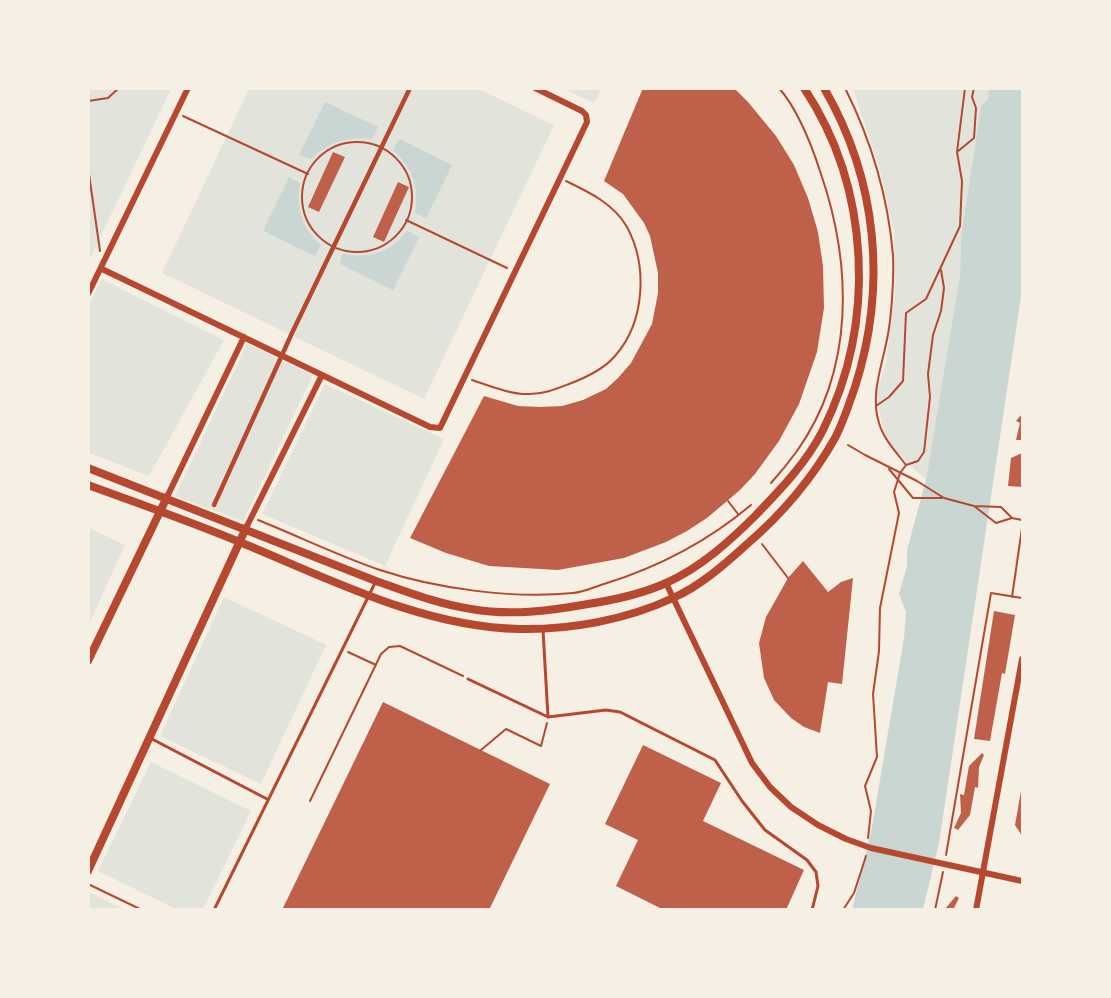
<!DOCTYPE html>
<style>
body{margin:0}
#map{position:relative;width:1111px;height:998px;overflow:hidden;background:#f6efe4;font-family:"Work Sans",sans-serif}
canvas{display:block}
.frame{position:absolute;inset:0;border:90px solid #f6efe4;pointer-events:none}
</style>
<div id="map">
<canvas width="1111" height="998"></canvas>
<div class="frame"></div>
</div>
<script>
const c = document.querySelector('canvas').getContext('2d');
c.lineJoin = 'round';
function fill(path, color) { c.fillStyle = color; c.fill(path, 'evenodd'); }
function strokePath(path, color, width, dash) { c.strokeStyle = color; c.lineWidth = width; c.lineCap = dash ? 'butt' : 'round'; c.setLineDash(dash || []); c.stroke(path); }
const green = new Path2D(`
 M89 88 171 89 89 261 88 90Z
 M249 89H479L554 125 424 399 162 273Z
 M564 89H601L594 103Z
 M853 89H989L988 99 981 106 961 237 960 275 926 480 898 454 884 433 876 395 886 362 895 292 894 232 880 170Z
 M102 279 224 340 149 476 89 453V304Z
 M247 344 313 375 243 521 175 496Z
 M325 384 444 439 385 566 262 514Z
 M89 528 125 545 89 624Z
 M224 597 326 645 261 784 160 736Z
 M151 762 251 811 203 909H176L98 871Z
 M88 892H89L123 909H89Z`);
const water = new Path2D(`
 M989 89H1022V290L939 843 923 909 852 910 872 827 904 638 906 612 899 594 907 566V550L926 480 960 275 961 237 981 106 988 99Z
 M325 102 378 127 372 139C348 136 329 141 311 159L299 155Z
 M399 139 452 165 426 218 415 213C420 187 412 168 393 150Z
 M289 177 300 183C296 208 302 228 321 245L315 256 263 231Z
 M407 231 419 237 393 290 340 264 342 254C368 259 390 253 407 231Z`);
const building = new Path2D(`
 M643 88H734L748 102 776 136 794 165 808 198 818 232 823 266 824 308 817 352 799 404 779 441 755 474 740 490 707 518 687 531 666 542 624 558 558 570 489 566 446 553 410 538 484 396 518 406 540 407 562 406 583 400 606 389 618 378 631 363 652 324 658 293V273L650 236 644 223 623 194 604 181Z
 M333 152 345 157 319 212 308 207Z
 M398 182 409 187 384 242 373 237Z
 M1022 414V440H1016L1020 423 1016 421Z
 M1022 453V487L1008 486 1011 458Z
 M803 561 828 592 841 582 853 578 842 684 828 682 820 733 804 727 791 718 774 700 764 678 759 643 766 617 788 578Z
 M994 611 1015 615 1005 674 1002 673 990 741 974 739Z
 M383 702 550 784 489 910H282Z
 M643 745 721 783 703 821 804 870 786 910H664L616 886 638 840 605 824Z
 M982 753 984 755 979 767 978 788 975 787 970 815 958 830 954 828 961 813 960 794 964 795 969 766Z
 M1021 791H1022V836L1015 825Z
 M956 896 959 898 953 910H944Z`);
const path = new Path2D(`
 M845 88C871 140 888 197 893 255 894 275 892 308 889 328 885 359 869 392 879 423 883 438 896 452 906 465
 M88 101 108 98 119 88
 M183 116 308 174
 M302 197a55 55 0 1 1 110 0a55 55 0 1 1-110 0Z
 M957 152 974 138 976 108 972 97 974 88
 M88 167 100 251
 M406 220 507 268
 M472 380C490 386 512 395 530 394 544 394 556 389 569 384 585 378 604 369 615 356 645 322 648 266 627 227 614 204 589 192 566 181
 M876 406 889 397 903 381 906 313 926 299 960 226 962 181 957 152 965 88
 M848 445 865 455 917 481 944 498 974 506 1001 507 1012 518
 M889 469 913 498H942
 M771 483C780 473 789 462 797 451 855 369 852 265 821 174 812 146 799 111 779 88
 M728 501 738 514
 M974 506 996 523 1012 518 1022 520
 M258 520C298 536 339 556 380 570 437 589 514 599 573 593 584 592 594 587 604 584 659 567 707 542 751 505
 M762 544 788 578
 M1012 597 1022 528
 M348 652 376 665
 M481 750 506 729 541 746 547 723
 M310 801 381 654 389 647 400 646 463 676
 M868 838 871 811 865 786 877 757 873 694 879 651 880 608 899 513 894 492 900 473 906 465 918 461 924 452 930 397 928 374 933 335 941 311 944 288 941 270
 M946 855 991 593 1022 598
 M88 884 142 910
 M843 910 854 893 866 856
 M935 910 943 872`);
const service = new Path2D(`
 M468 679 548 717 543 630
 M548 717 606 710 620 712 715 760 742 801 765 830 807 860 816 872 818 886 812 910
 M152 739 267 799
 M214 910 375 583`);
const pedestrian = new Path2D(`
 M214 505 292 333 410 88`);
const minor = new Path2D(`
 M102 269 430 427 440 428 587 122 586 115 582 111 535 88
 M88 294 188 88
 M167 497 244 337
 M246 528 322 375
 M666 583 752 763 770 787 791 807 818 825 846 839 871 848 1022 881
 M976 910 1022 659`);
const tertiary = new Path2D(`
 M88 468 376 581C407 592 438 604 471 609 510 616 549 611 588 604 614 600 642 594 666 583 700 568 730 541 756 515 781 489 807 462 823 430 876 323 871 189 804 88
 M88 485C140 504 192 522 242 543 330 579 422 627 519 629 570 630 626 620 673 598 700 586 724 565 746 545 781 515 812 479 835 438 843 423 849 404 855 387 887 287 878 181 824 88
 M88 661 167 497
 M88 871 246 528`);
fill(green, '#e2e4dc');
fill(water, '#c9d6d2');
fill(building, '#bf614a');
strokePath(path, '#b5482f', 2);
strokePath(service, '#b5482f', 3);
strokePath(pedestrian, '#b5482f', 4.5);
strokePath(minor, '#b5482f', 6);
strokePath(tertiary, '#b5482f', 8);
</script>
